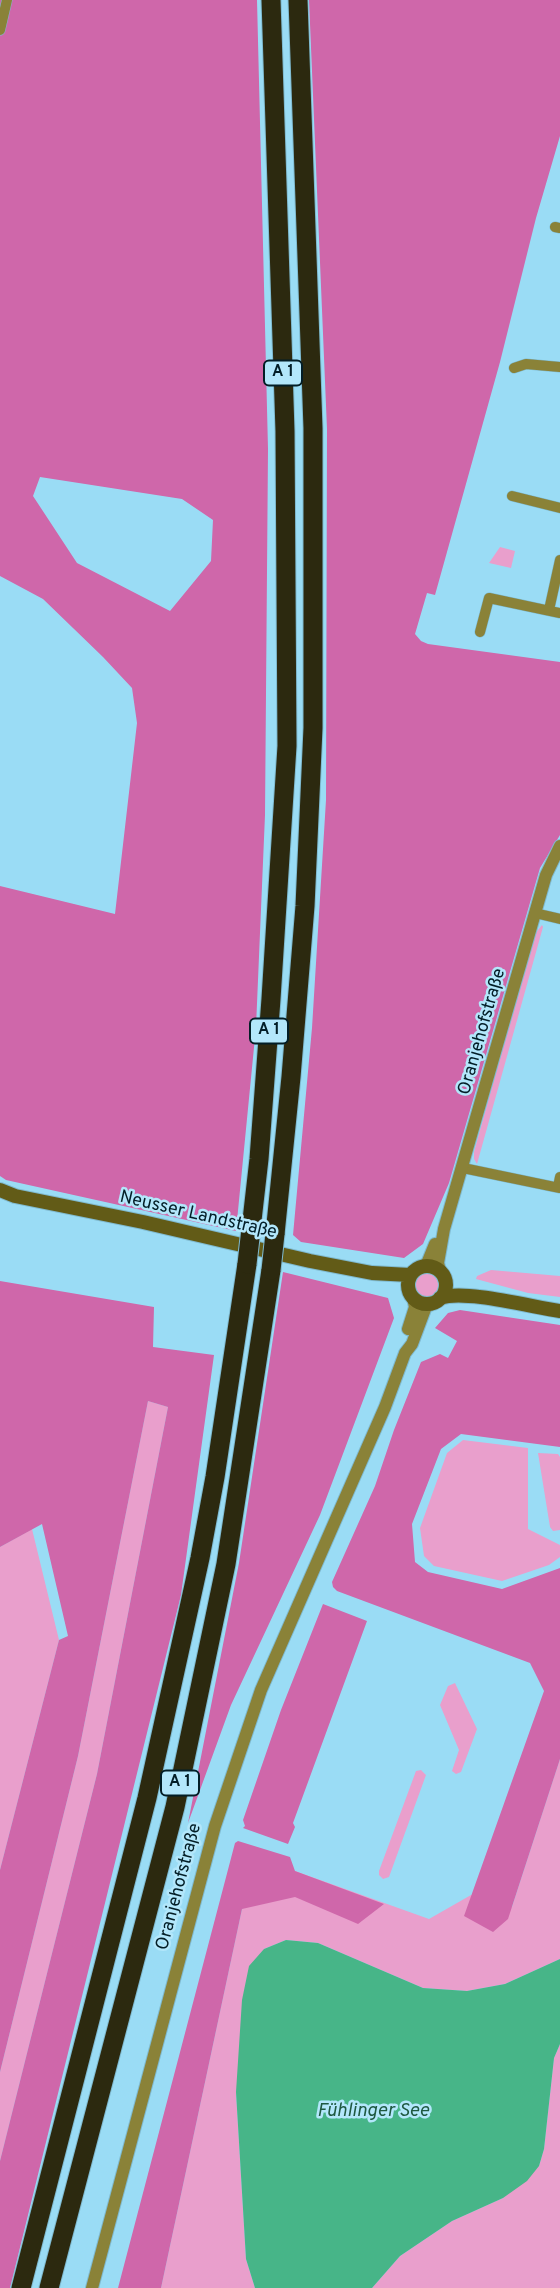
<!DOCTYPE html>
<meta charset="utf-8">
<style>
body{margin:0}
canvas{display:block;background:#9adcf5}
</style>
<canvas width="560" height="2288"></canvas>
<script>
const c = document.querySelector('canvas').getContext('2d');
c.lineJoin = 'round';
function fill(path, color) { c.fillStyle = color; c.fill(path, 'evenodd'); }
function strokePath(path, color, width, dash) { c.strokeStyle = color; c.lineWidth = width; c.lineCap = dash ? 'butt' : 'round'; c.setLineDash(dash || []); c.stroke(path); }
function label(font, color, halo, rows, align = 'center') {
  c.font = font + ' Overpass,sans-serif'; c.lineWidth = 5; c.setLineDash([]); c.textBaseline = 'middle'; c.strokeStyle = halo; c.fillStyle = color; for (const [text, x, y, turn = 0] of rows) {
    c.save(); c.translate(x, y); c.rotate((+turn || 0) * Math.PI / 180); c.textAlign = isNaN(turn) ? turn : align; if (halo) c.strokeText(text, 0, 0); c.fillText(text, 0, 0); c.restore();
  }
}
const green = new Path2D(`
 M500 547 515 551 511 568 489 563Z
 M542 925 543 927 477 1164 474 1159V1152L534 935Z
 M491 1270 560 1276V1297L528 1293 476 1279 477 1276Z
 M414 1285a12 12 0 1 1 24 0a12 12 0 1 1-24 0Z
 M148 1401 168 1407 97 1774 0 2161V2072L78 1756Z
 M463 1440 528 1448V1529L560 1545V1557L549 1565 502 1581 434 1566 424 1556 420 1528 447 1453Z
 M538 1453 558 1454 560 1457V1530L553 1531 550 1527Z
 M32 1529 59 1640 0 1870V1547Z
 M455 1683 477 1729 461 1772 456 1774 452 1771 459 1750 440 1705 448 1686Z
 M560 1759V1959L505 1984 467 1991 423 1988 318 1943 286 1940 264 1949 236 2093 246 2259 255 2288H161L242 1909 295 1871 429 1919 471 1895 512 1907Z
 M421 1770 426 1775 389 1877 383 1879 379 1875V1871L416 1771Z
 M560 2044V2288H372L400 2256 452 2221 503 2198 539 2166 544 2149 554 2058Z`);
const forest = new Path2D(`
 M0 0H257L268 449 265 815 256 1027 236 1231 6 1180 0 1176V886L115 914 137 723 132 688 103 657 43 599 0 576ZM40 477 182 499 213 520 211 561 170 611 77 563 33 496Z
 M309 0H560V136L536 218 500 362 435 595 427 593 415 634 421 641 428 644 560 662V835L540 868 449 1183 423 1244 404 1258 301 1242 293 1235 312 1028 326 800 327 429Z
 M283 1272 388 1298 394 1318 320 1515 231 1705 188 1823 239 1563Z
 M0 1281 154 1307 153 1347 214 1355 181 1595 10 2288H0V2161L97 1774 168 1407 148 1401 78 1756 0 2072V1870L59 1640 68 1636 42 1524 0 1547Z
 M460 1310 560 1325V1447L461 1434 441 1449 412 1524 415 1562 428 1572 502 1589 560 1568V1759L508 1919 493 1932 464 1916 544 1691 530 1663 337 1591 333 1587 332 1582 375 1486 394 1430 421 1362 440 1354 448 1358 457 1341 435 1328 448 1313Z
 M323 1604 367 1621 293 1823 295 1827 288 1844 243 1828 245 1826 243 1820 281 1710Z
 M238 1841 290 1857 295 1871 384 1904 358 1924 295 1897 242 1909 161 2288H118L235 1843Z`);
const water = new Path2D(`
 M286 1940 318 1943 423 1988 467 1991 505 1984 560 1959V2044L554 2058 544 2149 539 2166 527 2181 503 2198 452 2221 400 2256 372 2288H255L246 2259 236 2092 242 2000 249 1966 264 1949Z`);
const minor = new Path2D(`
 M0 30 7 0
 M555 227 560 228
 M514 368 526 364 560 367
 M512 496 560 508
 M549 610 560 560
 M480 632 489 598 560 613
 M535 913 560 919
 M463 1168 560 1188
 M558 1187 560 1177`);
const tertiary = new Path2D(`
 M426 1266 435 1244
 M440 1271 438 1263 444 1229 546 875 560 846
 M408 1329 415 1307 413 1298
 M92 2288 215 1826 261 1690 385 1407 405 1353 412 1344 427 1304`);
const secondary = new Path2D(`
 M0 1190 15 1196 143 1222 310 1261 372 1273 410 1275
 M408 1285a19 19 0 1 1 38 0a19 19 0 1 1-38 0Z
 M440 1298C464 1289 532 1307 560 1311`);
const motorway = new Path2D(`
 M251 1229 259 1159 271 999 287 746 285 431 271 0
 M275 1234 291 1077 305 906 313 728V428L298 0
 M21 2288 147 1798 200 1558 215 1477 247 1264
 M49 2288 175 1807 226 1564 271 1270`);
const motorwayBridge = new Path2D(`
 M247 1264 251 1229
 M271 1270 275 1234`);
const shields = [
 [283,373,38],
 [269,1031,38],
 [180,1783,38]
];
const shieldNames = [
 ["A 1",283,373],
 ["A 1",269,1031],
 ["A 1",180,1783]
];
const streetNames = [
 ["Oranjehofstraße",483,1032,-74],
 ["Neusser Landstraße",198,1216,13],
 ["Oranjehofstraße",180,1887,-75]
];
const waterNames = [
 ["Fühlinger See",373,2112]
];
fill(green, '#e99fcc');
fill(forest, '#cf67aa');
fill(water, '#47b588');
strokePath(minor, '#7fbad0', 11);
strokePath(tertiary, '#7fbad0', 14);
strokePath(secondary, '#7fbad0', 16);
strokePath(motorway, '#7fbad0', 21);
strokePath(minor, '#8a8238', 10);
strokePath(tertiary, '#8a8238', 12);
strokePath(secondary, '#625b17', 14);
strokePath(motorway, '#2c290f', 19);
strokePath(motorwayBridge, '#7fbad0', 21, []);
strokePath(motorwayBridge, '#2c290f', 19);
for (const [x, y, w] of shields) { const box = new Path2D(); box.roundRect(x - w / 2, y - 12.5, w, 25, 5); c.fillStyle = '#b3e7fb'; c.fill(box); strokePath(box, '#031e27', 2); }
label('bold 16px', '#031e27', null, shieldNames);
label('18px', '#031e27', '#b3e7fb', streetNames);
label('italic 19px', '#1f5941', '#b3e7fb', waterNames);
</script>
